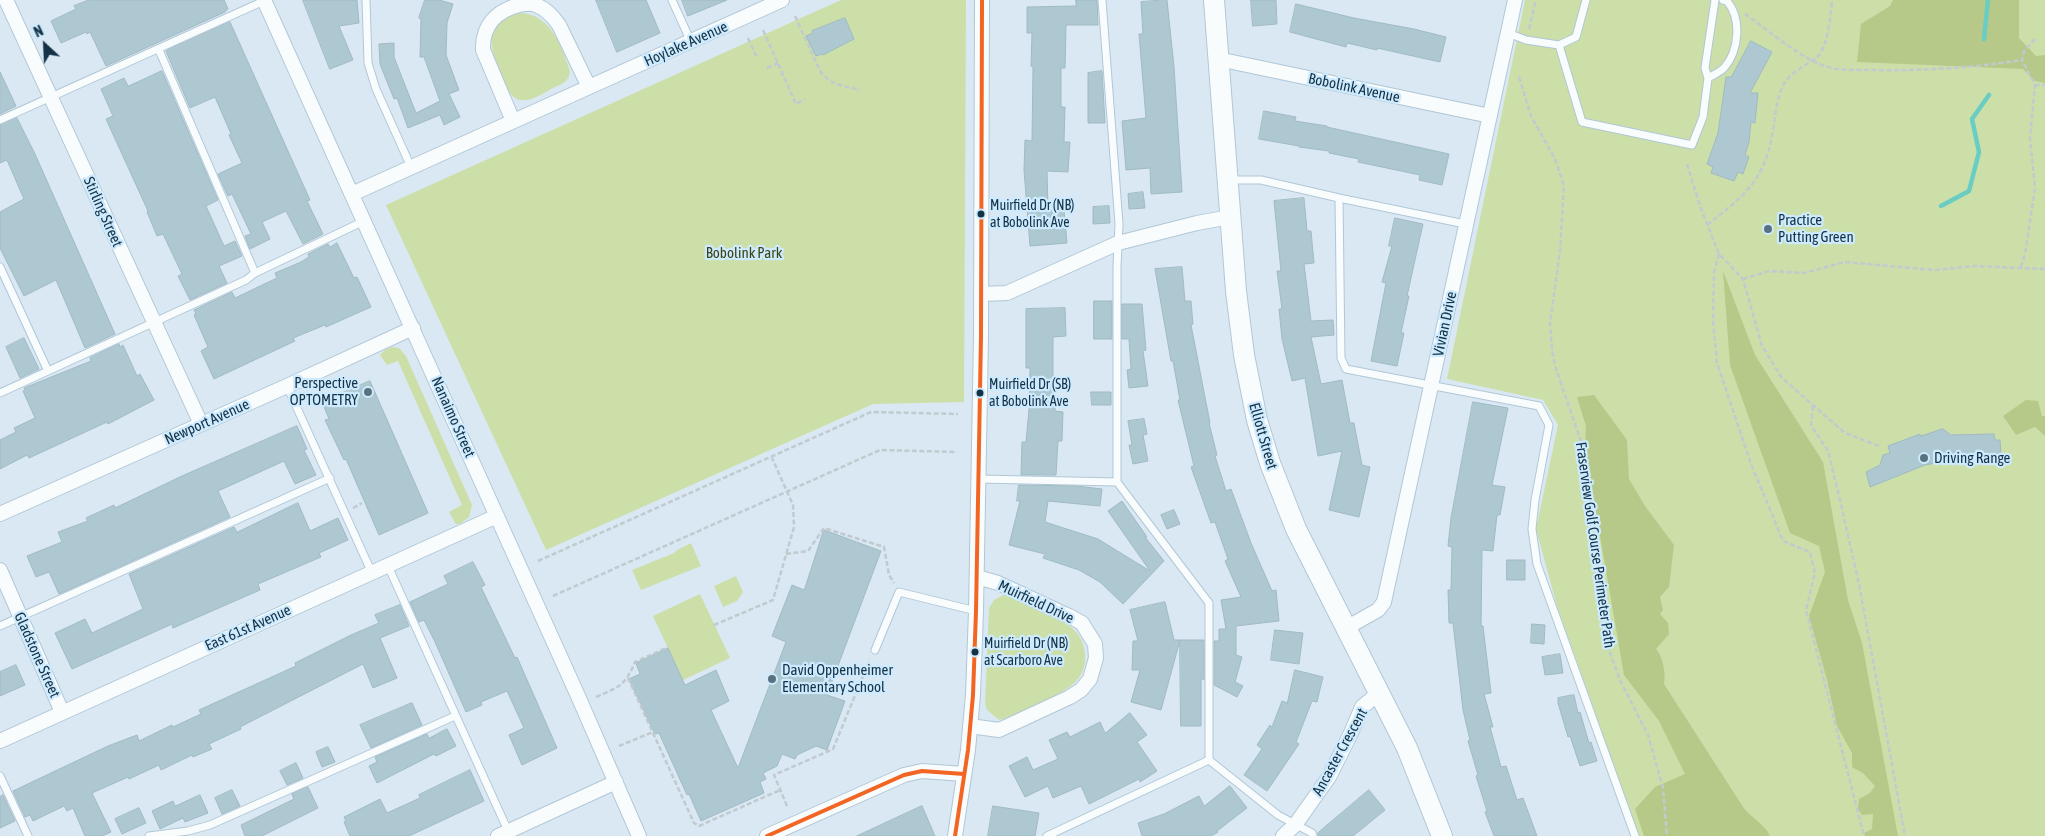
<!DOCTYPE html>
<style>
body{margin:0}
#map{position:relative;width:2045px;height:836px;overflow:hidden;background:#d9e8f3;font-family:"Asap Condensed",sans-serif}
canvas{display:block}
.north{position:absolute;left:20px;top:20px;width:50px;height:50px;-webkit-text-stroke:4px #ceeafe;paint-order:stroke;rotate:335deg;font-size:14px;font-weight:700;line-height:20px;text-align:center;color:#133245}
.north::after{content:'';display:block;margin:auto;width:18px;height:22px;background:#133245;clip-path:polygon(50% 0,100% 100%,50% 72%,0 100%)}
</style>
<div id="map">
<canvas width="2045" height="836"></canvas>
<div class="north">N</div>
</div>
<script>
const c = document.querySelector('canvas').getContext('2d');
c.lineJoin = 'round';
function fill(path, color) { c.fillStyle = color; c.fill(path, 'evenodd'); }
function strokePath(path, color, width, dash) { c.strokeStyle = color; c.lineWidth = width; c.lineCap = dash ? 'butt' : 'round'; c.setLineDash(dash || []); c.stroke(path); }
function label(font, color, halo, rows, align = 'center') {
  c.font = font + ' "Asap Condensed",sans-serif'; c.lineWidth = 4.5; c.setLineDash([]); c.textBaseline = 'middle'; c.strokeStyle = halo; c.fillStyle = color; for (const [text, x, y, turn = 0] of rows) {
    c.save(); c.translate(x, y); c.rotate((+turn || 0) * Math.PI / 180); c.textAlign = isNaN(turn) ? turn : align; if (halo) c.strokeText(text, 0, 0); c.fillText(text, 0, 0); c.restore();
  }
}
const green = new Path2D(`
 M841 0H966L964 402 873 404 546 550 386 205Z
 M1525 0H2045V836H1639L1557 606 1536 529 1558 425 1543 400 1447 379Z
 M519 13C550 13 561 45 570 71 569 82 562 84 553 88 544 93 531 102 521 100 509 99 505 83 501 74 489 48 483 22 519 13Z
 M392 347 399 348 406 356 472 505 469 517 460 524H456L449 512 462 505 398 361 387 365 380 355 385 350Z
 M691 543 701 566 641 590 632 570 674 553 677 550Z
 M736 576 743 592 737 601 723 607 714 586Z
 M700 594 730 658 683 680 653 616Z
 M1003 595C1018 597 1035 609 1049 615 1057 619 1065 622 1072 628 1087 640 1090 666 1077 680 1066 694 1017 715 999 720L987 710 985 704 989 608 994 600Z`);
const forest = new Path2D(`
 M1893 0H2019V38L2036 56 2045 55V83L2035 81 2023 69 1857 62 1861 24 1890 6Z
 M1723 271 1755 355 1823 462 1848 600 1862 643 1898 836H1865L1864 833 1872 829 1873 814 1862 815 1858 809 1859 799 1870 793 1875 786 1863 773 1852 767V753L1837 726 1827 680 1809 616 1825 572 1819 546 1790 533 1730 365Z
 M1594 395 1627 440 1629 479 1645 506 1674 545 1669 587 1660 597 1663 610 1660 614 1668 623 1669 634 1656 649C1663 657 1666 673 1664 684L1743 807C1751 818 1765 824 1770 836H1644L1635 809 1655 787 1685 774 1659 721 1624 675 1585 449 1586 426 1577 397Z
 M2026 400 2038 401 2042 416H2045V436L2035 427 2016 435 2003 416Z`);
const stream = new Path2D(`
 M1984 39 1988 0
 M1941 206 1969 191 1979 152 1972 119 1989 95`);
const building = new Path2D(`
 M89 0H224L228 9 225 11V12L106 66 90 32 87 34 86 32 61 43 51 21 76 9 74 6Z
 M303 0H357L359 23 339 26 353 60 330 69Z
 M425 0H439L453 4 447 23 446 55 459 90 449 94 460 117 444 125 440 115 408 128 397 98 394 99 380 64 379 44 394 43V57L416 113 440 101 424 57H420L421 19 419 18Z
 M596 0H646L660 33 617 52Z
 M682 0H727L688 16Z
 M1076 0H1097L1098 25H1066L1065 68H1061V107H1065L1064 142H1070L1068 172 1047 171 1048 211 1064 210 1067 243 1030 246 1024 170 1025 140 1032 141 1033 67 1031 66 1032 33H1027V7L1076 6Z
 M1167 0 1174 67 1182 192 1151 194 1150 168 1126 170 1122 121 1146 118 1139 34H1143L1141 2Z
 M1251 0H1276L1277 24 1253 26Z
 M1296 4 1354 18 1414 29 1446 37 1440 62 1377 48V50L1347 43 1346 47 1290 32Z
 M845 18 854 39 823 55 822 54 816 56 806 36 813 33 812 31Z
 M230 22 310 200 307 201 323 234 303 244 286 211 262 222 270 239 250 249 245 236 251 234 232 194 228 196 218 174 242 163 229 135 231 134 215 97 190 108 166 51Z
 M1751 41 1772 52 1750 93H1758L1755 123 1751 122 1749 142 1745 155 1749 157 1743 174 1738 172 1734 181 1711 173 1713 167 1707 164 1718 133 1726 77H1731Z
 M162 71 218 200 206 206 224 246 235 241 242 256 219 266 227 283 190 300 178 276 182 274 163 234 157 236 147 212 148 211 106 119 113 116 101 89 124 78 128 86Z
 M1102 71 1105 123H1088V73Z
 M0 72 16 106 0 114Z
 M1264 111 1296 117 1295 121 1327 126V127L1449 154 1442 185 1419 180 1420 175 1358 162 1359 159 1329 153V151L1299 147V146L1259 139Z
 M17 118 35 154 115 334 85 348 56 280 24 296 0 248V212L24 199 7 160 0 163V125Z
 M1143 192 1145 208 1129 209 1128 194Z
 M1304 198 1307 231H1311L1314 263 1304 264 1311 321 1333 320 1334 335 1311 337 1321 384 1342 380 1350 423H1354L1362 465 1370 467 1359 517 1329 510 1342 451 1318 456 1305 378 1292 381 1282 339 1279 309H1282L1277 271H1281L1274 201Z
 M1109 206 1110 223 1093 224V207Z
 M1395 218 1423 224 1407 296H1409L1401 333H1404L1397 366 1371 361 1386 283 1382 282 1392 246H1389Z
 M337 243 354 278 357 277 371 307 326 327 325 325 293 338 295 341 214 379 201 351 208 347 194 315 196 314 194 310 232 292 235 298 277 278 275 273 301 262 309 257 308 254 328 244 330 247Z
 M1182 267 1185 301H1191L1193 324 1191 325 1210 423H1209L1217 455 1215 456 1226 491 1231 489 1251 543 1272 591 1276 590 1279 621 1236 626V655L1242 657 1235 682 1243 686 1237 697 1214 685V641H1219V629H1226L1221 600 1241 597 1225 561 1228 559 1215 522 1211 523 1191 467 1194 466 1178 400H1180L1173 361H1171L1155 269Z
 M1094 301H1112V339H1094Z
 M1122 304H1142L1146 350 1143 351 1148 386 1129 388 1127 370 1131 369 1129 339H1122Z
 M1065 308 1066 336 1053 337V379H1056L1055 411 1063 412 1062 441H1058L1056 475H1021L1022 442H1026L1029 410 1030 368H1026V309Z
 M24 338 39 369 20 378 6 347Z
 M119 344 120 347 123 345 137 376 140 374 154 400 108 424 107 422 29 458 27 455 0 469V440L16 432 14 428 35 418 23 391 25 390 24 388 91 361 90 358Z
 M370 381 428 513 379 535 346 459 344 460 325 420 329 419 322 402Z
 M1091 392H1111V405H1092Z
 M1473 402 1508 408 1492 485 1505 487 1500 515H1497L1493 551 1482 550 1481 626H1483L1491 693 1484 694 1493 727H1490L1501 767 1506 766 1517 800 1523 798 1537 836H1494L1485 812 1487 811 1476 776 1478 775 1468 741 1470 740 1463 710 1453 623H1449L1448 590H1451L1452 547 1448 546 1451 518Z
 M1144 419 1147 434 1143 435 1148 461 1133 464 1129 445H1132L1128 421Z
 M297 426 307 449 304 450 316 475 295 484 284 461 218 491 230 517 59 594 49 572 36 577 27 556 62 542 58 532 88 521 86 518 114 505 115 508 182 476Z
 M1943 429 1951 435 1994 434 1995 440H2000L2001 454 1978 455 1925 465 1870 487 1866 472 1880 465 1883 455 1890 453 1888 446 1920 434V436Z
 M1019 485 1077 486 1102 489 1100 506 1048 501 1045 522 1098 539 1150 571 1108 511 1122 501 1147 537H1145L1164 561 1123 604 1100 582 1079 570 1043 558 1045 554 1009 545 1020 501H1017Z
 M298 503 310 531 338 518 348 540 319 553 321 557 258 584 260 590 173 628 172 624 72 669 55 633 85 619 92 633 143 609 129 574 234 527 237 532Z
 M1174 510 1180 524 1167 529 1161 515Z
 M824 530 881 551 827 695 845 701 827 750 816 746 797 755 795 759 782 754 777 766 763 773 766 779 760 782 764 793 701 821 689 794 687 795 659 733 655 734 629 679 640 674 636 663 668 648 685 685 716 670 729 701 711 710 738 768 786 642 772 636 792 585 804 590Z
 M1507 560H1525V580H1507Z
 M473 562 485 585 481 587 515 658 517 657 557 748 522 765 509 735 524 728 507 691 481 702 482 705 466 712 435 642 424 620 419 622 410 602 448 584 444 576Z
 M1165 602 1174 640H1180L1161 710 1131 702 1140 670H1132L1133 641H1138L1130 610Z
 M400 605 409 626 380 638 397 678 373 688 363 664 240 727 241 729 209 744 212 749 193 757 192 755 161 770 159 765 129 779 128 777 92 793 111 832 102 836H85L73 808 67 811 64 806 33 821 30 815 25 817 13 791 108 746 137 735 139 741 172 725 173 727 201 714 199 710 296 666 295 663 351 635 379 623 375 615Z
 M1532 624 1545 625 1544 644 1531 643Z
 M1275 630 1303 633 1299 664 1271 660Z
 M1180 640H1204V680L1201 678V726H1181Z
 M1560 654 1563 673 1545 675 1542 657Z
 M16 665 25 685 0 696V672Z
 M1295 670 1323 677 1317 702 1312 701 1296 742 1299 744 1267 791 1244 775 1262 749 1257 745 1270 725 1272 727 1282 701 1287 703Z
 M1574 695 1578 713 1580 712 1589 743 1591 742 1597 761 1580 766 1570 736 1568 737 1558 703V698Z
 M412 703 422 725 371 748 360 725Z
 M1130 713 1147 735 1137 742 1157 771 1140 782 1139 779 1089 804 1081 786 1053 798 1048 786 1025 797 1009 766 1027 757 1033 770 1058 759 1049 740 1067 732 1070 737 1100 722 1105 733Z
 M447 729 456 746 436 756 434 754 377 783 369 766 377 762 375 757 427 734 429 738Z
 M328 747 335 762 322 767 316 752Z
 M296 763 303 778 287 785 280 771Z
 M470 770 484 801 409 836H350L344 822 346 821 344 817 380 799 387 813 420 798 419 795Z
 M1230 786 1247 808 1217 831 1218 832 1211 836H1142L1138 823 1164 814 1199 796 1204 806Z
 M308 787 318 808 262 836H245L241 825 294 799 292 794Z
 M232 790 240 806 222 814 215 798Z
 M1369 790 1385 810 1353 836H1318V833Z
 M3 795 15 821 0 828V797Z
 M200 795 208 813 185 822 183 818 160 829 152 811 173 801 175 806Z
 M922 806 935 836H857Z
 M993 806 1039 813 1035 836H988Z
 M139 808 146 823 122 834 115 819Z`);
const path = new Path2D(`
 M1745 14C1768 30 1800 58 1825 66 1839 71 1855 70 1870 70 1922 71 1971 68 2022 60
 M795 16 820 71C831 86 843 85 860 90
 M1529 29 1536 0
 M763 30 796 104 805 99
 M748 38 757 58
 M767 68 778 63
 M1519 77 1531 116 1555 159 1564 186 1560 251 1550 324 1552 350 1555 366 1584 450 1585 492 1607 645 1620 680 1648 735 1663 788 1667 836
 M2035 85H2045
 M1687 164 1700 206 1719 254 1743 279 1762 346 1782 378 1845 433 1879 446
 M1707 225C1741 198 1764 182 1772 136 1775 121 1776 97 1784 84 1791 71 1809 65 1819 55 1828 44 1831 14 1832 0
 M1719 254 1714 273 1713 320 1717 363 1751 464 1783 541 1810 552 1815 573 1806 610 1864 836
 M2021 267 2025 254 2035 188 2030 138 2035 85 2022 60 2024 51 2036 38
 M1743 279 1769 271 1804 273 1845 262 1934 270 1975 266 2045 269
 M1813 406 1811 425 1828 451 1839 496 1859 584 1905 836
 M353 508 362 503
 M786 554 808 551 824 528 884 547 889 575 894 583
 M538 561 871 412 958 414
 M553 596 880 450 957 452
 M714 625 773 600 794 527 793 505 772 458
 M628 678 694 823 699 826 780 790
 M596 697C619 687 625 686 635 662L668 647
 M619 746 653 732
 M787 806 774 775 833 749 870 659`);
const lane = new Path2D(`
 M366 0 368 63 376 89 411 167
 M672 0 691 42
 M1102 0 1119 224 1117 266V482L1209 603V760
 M1508 33 1526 40 1559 45 1576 37 1586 0
 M1559 45 1582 122 1692 145 1703 117 1708 78C1713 75 1720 72 1724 68 1739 51 1742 19 1727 1L1723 0
 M1708 78 1705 68 1715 0
 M0 120 266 0
 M1228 180H1261L1339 198 1465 224
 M1339 198 1341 358 1346 369 1539 406 1549 425 1535 500 1532 529 1537 564 1635 836
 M0 267 48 371
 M255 273 364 221
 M287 386 372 573
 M0 393 246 280 255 273 159 50
 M979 479 1117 482
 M388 566 509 833
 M0 626 330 478
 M875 650 899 592 976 611
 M1209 760 1278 815 1312 833 1313 836
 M0 776 28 836
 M149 836 188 831 210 825 455 716
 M1047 836 1209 760`);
const street = new Path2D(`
 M6 0 201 424
 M264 0 578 696 639 836
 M1218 59 1490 116
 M513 121 483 50C482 26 496 11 519 5 524 4 533 3 538 6 547 9 554 18 559 25L589 87
 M352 194 782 0
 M981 294 1007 293 1118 243 1197 223 1230 217
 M0 514 287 386 413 328
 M0 570 62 712
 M1346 628 1378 610 1384 602 1515 0
 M970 726 999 730 1070 697 1081 690 1090 679 1096 658 1095 644 1082 623 1069 616 998 583 977 577
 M0 741 497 516
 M498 836 616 782
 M767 836 904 775 922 771 964 774
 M955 836 968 750 973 695 976 611 981 336 982 0
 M1283 836 1295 825 1329 777 1351 733 1362 707 1380 692`);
const secondary = new Path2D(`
 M1214 0 1236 291 1244 355 1257 420 1270 463 1296 529 1407 748 1442 836`);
const bus1 = new Path2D(`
 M767 836 904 775 922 771 964 774
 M955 836 968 750 973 695 976 611 981 336 982 0`);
const markers = [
 [981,214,4.5,"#133245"],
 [1768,229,5,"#587282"],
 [368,392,5,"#587282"],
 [980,393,4.5,"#133245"],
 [1924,458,5,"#587282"],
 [975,652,4.5,"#133245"],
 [772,679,5,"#587282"]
];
const busNames = [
 ["Muirfield Dr (NB)",990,206],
 ["at Bobolink Ave",990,223],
 ["Muirfield Dr (SB)",989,385],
 ["at Bobolink Ave",989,402],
 ["Muirfield Dr (NB)",984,644],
 ["at Scarboro Ave",984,661]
];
const streetNames = [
 ["Hoylake Avenue",686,44,-24],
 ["Bobolink Avenue",1354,88,12],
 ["Stirling Street",103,212,66],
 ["Vivian Drive",1445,324,-78],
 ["Nanaimo Street",453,417,66],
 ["Newport Avenue",207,422,-24],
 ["Elliott Street",1263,436,74],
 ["Fraserview Golf Course Perimeter Path",1595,545,82],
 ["Muirfield Drive",1036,602,25],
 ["East 61st Avenue",248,628,-24],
 ["Gladstone Street",37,655,66],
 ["Ancaster Crescent",1340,752,-61]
];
const poiNames = [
 ["Practice",1778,220],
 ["Putting Green",1778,237],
 ["Perspective",358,383,"right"],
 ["OPTOMETRY",358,400,"right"],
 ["Driving Range",1934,458],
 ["David Oppenheimer",782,670],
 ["Elementary School",782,687]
];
const parkNames = [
 ["Bobolink Park",744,253]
];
fill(green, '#ccdfa9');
fill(forest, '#b6c988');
strokePath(stream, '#6acdc1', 4.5);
fill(building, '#aec8d2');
strokePath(building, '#a0bac4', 1);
strokePath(lane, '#b1c7d6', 9);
strokePath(street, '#b1c7d6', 16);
strokePath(secondary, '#b1c7d6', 22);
strokePath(path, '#c1cacf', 2.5, [5, 2.5]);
strokePath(lane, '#f9fcfd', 7);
strokePath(street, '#f9fcfd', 14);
strokePath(secondary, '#f9fcfd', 20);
strokePath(bus1, '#f26522', 4);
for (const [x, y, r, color] of markers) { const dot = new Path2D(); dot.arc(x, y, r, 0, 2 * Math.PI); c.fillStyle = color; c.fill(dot); strokePath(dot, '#ceeafe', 2); }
label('14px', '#133245', '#ceeafe', busNames, 'left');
label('15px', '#133245', '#ceeafe', streetNames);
label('15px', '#133245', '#ceeafe', poiNames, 'left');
label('15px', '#3c4413', '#ceeafe', parkNames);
</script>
